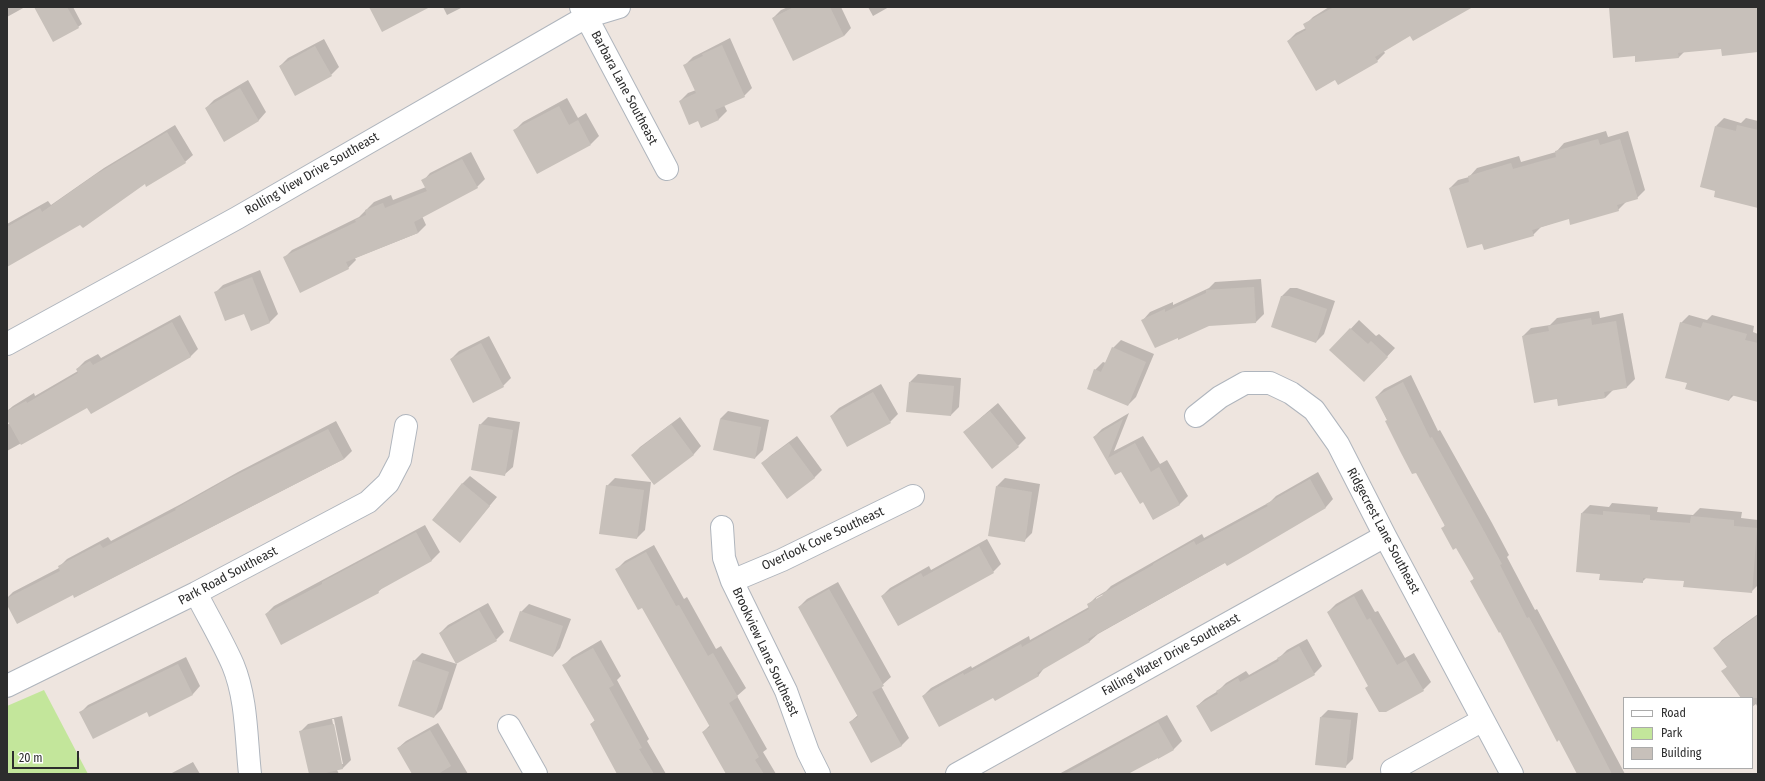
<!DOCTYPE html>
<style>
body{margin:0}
#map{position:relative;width:1765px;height:781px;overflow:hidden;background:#eee5df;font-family:"Fira Sans Condensed",sans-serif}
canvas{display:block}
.frame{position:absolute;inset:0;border:8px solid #2d2d2d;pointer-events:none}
.legend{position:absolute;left:1623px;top:697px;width:130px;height:72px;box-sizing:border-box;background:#fff;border:1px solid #ababab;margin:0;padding:5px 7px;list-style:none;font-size:12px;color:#2d2d2d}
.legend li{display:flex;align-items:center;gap:8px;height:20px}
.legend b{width:20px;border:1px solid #ababab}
.scale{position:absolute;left:12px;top:751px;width:67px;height:18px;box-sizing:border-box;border:2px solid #2d2d2d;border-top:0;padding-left:5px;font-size:12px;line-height:14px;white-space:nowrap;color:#2d2d2d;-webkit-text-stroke:3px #fff;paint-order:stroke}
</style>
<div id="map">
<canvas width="1765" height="781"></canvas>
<div class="frame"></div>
<ul class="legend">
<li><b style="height:5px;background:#fff"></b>Road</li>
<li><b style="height:11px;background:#c3e69b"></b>Park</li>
<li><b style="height:11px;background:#c7c0ba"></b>Building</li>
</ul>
<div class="scale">20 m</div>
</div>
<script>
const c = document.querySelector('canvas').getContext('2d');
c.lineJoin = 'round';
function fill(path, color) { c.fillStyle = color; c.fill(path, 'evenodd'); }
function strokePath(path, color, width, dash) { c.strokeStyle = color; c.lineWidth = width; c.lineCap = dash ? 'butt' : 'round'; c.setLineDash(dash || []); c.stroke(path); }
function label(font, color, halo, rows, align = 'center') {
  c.font = font + ' "Fira Sans Condensed",sans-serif'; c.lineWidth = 3.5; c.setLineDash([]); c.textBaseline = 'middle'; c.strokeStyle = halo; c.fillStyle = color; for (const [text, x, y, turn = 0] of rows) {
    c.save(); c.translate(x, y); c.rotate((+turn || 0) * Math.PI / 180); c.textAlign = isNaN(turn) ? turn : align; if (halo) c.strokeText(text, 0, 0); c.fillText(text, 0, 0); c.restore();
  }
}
const green = new Path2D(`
 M44 690 88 774H7V706Z`);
const shadow = new Path2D(`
 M7 7H25L7 17Z
 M41 7H73L82 24 78 27Z
 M443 7H463L447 15Z
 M788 7H841L851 28 844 36 773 18 781 10Z
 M868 7H889L873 16Z
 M1329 7H1459L1383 50 1385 53 1377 61 1335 78 1288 41 1296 33 1306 28 1305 25 1313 17Z
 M1610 7H1758V51L1722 48 1685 51 1679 57 1636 55Z
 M730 38 752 88 744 96 724 105 727 111 719 119 698 120 680 101 688 93 696 90 685 65 693 57Z
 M324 39 339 67 331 75 280 66 288 58Z
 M248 80 266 112 259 120 225 140 206 108 214 100Z
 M567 98 578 118 586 113 599 136 591 144 515 130 523 122Z
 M1724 118 1741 123 1746 118 1758 121V207L1716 126Z
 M175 125 193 155 185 162 145 183 81 223 7 260V224L48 201 51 205 104 168Z
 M1606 131 1608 137 1628 131 1645 190 1637 198 1626 202 1618 210 1569 218 1541 227 1533 235 1482 243 1450 188 1458 180 1469 177 1477 168 1519 156 1521 162 1556 152 1564 143Z
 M471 152 485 179 477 187 422 216 426 225 418 233 355 258 356 260 348 268 284 258 292 250 359 217 374 202 391 195 393 200 426 187 423 181 430 173Z
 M260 270 278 314 270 322 252 329 245 312 215 293 223 285Z
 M1261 279 1264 314 1256 322 1208 325 1143 320 1150 312 1173 302V305L1209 288 1215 282Z
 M1290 288H1297L1335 301 1324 334 1316 342 1282 296Z
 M1599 311 1600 318 1623 313 1635 379 1627 387 1613 390 1605 398 1559 405 1558 398 1523 336 1531 328 1550 325 1557 318Z
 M180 315 198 349 190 357 88 406 7 451V425L10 423 7 418V411L13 406 34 393 35 396 78 371 77 369 85 361 98 354 101 358Z
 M1689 315 1707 320 1712 315 1754 326 1753 332 1758 334V401L1734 395 1729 400 1688 383 1681 323Z
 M1359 320 1376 336 1379 334 1395 348 1372 373 1331 350Z
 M489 336 511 378 503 386 451 359 459 351Z
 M1121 340 1154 354 1136 397 1128 405 1095 370 1103 362 1106 363 1113 348Z
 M918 374 961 378 959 407 951 415 910 382Z
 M1411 375 1438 431 1440 430 1492 523 1509 555 1507 557 1535 610 1537 609 1625 774H1578L1501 630 1472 581 1474 578 1457 546 1443 528 1445 525 1416 471 1413 473 1376 397 1384 389Z
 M881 384 898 414 890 422 831 416 839 408Z
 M998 403 1026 438 1018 446 964 432Z
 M728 411 769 420 763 450 755 458 720 419Z
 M1129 413 1114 451 1143 436 1160 464 1167 460 1188 496 1180 504 1153 519 1144 501 1122 470 1116 474 1094 437 1102 429Z
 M488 417 520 422 513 467 505 474 480 425Z
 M680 417 701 446 694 454 654 484 632 455 640 447Z
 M336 421 352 451 344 459 75 597 73 594 7 603V598L13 592 59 568V567L67 559 108 537 111 541 181 504 238 472Z
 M797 436 822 470 814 478 762 464 770 456Z
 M1318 472 1333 499 1326 507 1247 553 1226 562 1098 634 1090 641 1045 667 1038 676 993 696H923L931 688 971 666 972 668 1029 636 1030 640 1089 607 1088 605 1096 597 1106 591 1111 586 1202 534 1204 538 1270 502 1276 496ZM1107 592 1096 601V598Z
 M470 476 497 497 460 541 462 484Z
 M615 478 651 482 645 530 637 538 607 486Z
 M1005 478 1040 484 1032 533 1024 541 997 486Z
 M1612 503 1658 507 1657 512 1693 515 1700 508 1742 512 1741 518 1758 520V585L1751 592 1685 580 1647 577 1642 582 1601 573 1582 513 1590 505 1609 507Z
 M425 525 440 552 432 560 384 586 378 592 266 614 274 606Z
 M987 539 1001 564 993 572 882 596 890 588 929 566 931 570Z
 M654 545 684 599 687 597 716 649 721 646 746 688 737 696 767 749 763 752 776 774H727L703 732 710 725 642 606 617 569 625 561Z
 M838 582 891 677 881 686 909 738 901 746 850 722 858 715 799 607 807 599Z
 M1362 589 1375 612 1378 611 1405 658 1414 653 1431 682 1423 690 1369 685 1328 612 1336 604Z
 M488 603 504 632 496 640 440 633 448 625Z
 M529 604 571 619 560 648 553 656 521 612Z
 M1758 614V708L1756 704 1752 707V698H1743L1723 671 1728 666 1715 648 1722 640Z
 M1307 639 1322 666 1314 674 1197 706 1205 699 1218 691 1226 683 1246 671 1249 675 1279 658 1287 650Z
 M601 640 621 676 617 680 649 739 647 741 666 774H619L591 724 595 720 564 665 572 657Z
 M422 653 457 664 442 709 434 717 414 661Z
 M186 657 200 686 193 694 149 715 147 711 81 712 88 705Z
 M1328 710 1358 713 1353 759 1345 767 1320 718Z
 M1167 715 1182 741 1174 749 1125 774H1059Z
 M342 716 351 760 343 768 337 770 339 774H310L300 732 308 724ZM332 719H334L343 764H341Z
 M438 723 468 774H413L398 748 406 741Z
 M193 762 200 774H170Z`);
const building = new Path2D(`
 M34 7H67L79 28 53 42Z
 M369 7H430L382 32Z
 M794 7H830L844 36 793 61 772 18Z
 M1334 7H1473L1413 41 1410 36 1375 57 1378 62 1338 85 1335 80 1316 91 1287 41 1306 30 1303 24Z
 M1609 7H1758V52L1722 56 1721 49 1678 53 1679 58 1635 62V56L1613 58Z
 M722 45 745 97 715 110 719 120 701 128 698 121 689 125 679 101 696 93 683 65 703 56 702 54Z
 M315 46 332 76 295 96 279 66Z
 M240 88 259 121 224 142 205 108Z
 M559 106 569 125 578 120 591 145 537 174 513 130Z
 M1737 125 1758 130V208L1714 197 1715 191 1700 187 1715 126 1736 131Z
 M167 132 186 163 146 187 145 184 83 228 80 225 7 267V227L40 208 42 212 95 175Z
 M1598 139 1600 145 1620 139 1638 199 1617 205 1619 211 1570 225 1569 219 1532 230 1534 236 1484 250 1482 244 1467 248 1449 188 1469 182 1468 176 1511 163 1513 169 1556 157 1555 151Z
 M462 159 478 188 414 222 418 233 346 262 349 269 300 293 283 257 356 222 355 220 366 215 365 210 383 203 385 208 427 191 421 180Z
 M252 277 270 323 251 331 244 314 225 321 214 292Z
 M1254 287 1256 323 1209 326 1178 340V338L1155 348 1141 320 1165 309V312L1206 293V290Z
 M1281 296H1289L1327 309 1316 343 1271 327Z
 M1591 318 1592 325 1616 321 1627 388 1604 392 1605 398 1558 406 1557 399 1534 403 1522 336 1549 331 1548 326Z
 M172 322 191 357 91 414 87 408 21 445 7 420V411L26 401 27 403 78 373 76 369 90 361 93 365Z
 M1680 322 1701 328 1703 322 1747 334 1745 340 1758 343V402L1731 395 1729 401 1685 389 1687 383 1665 378Z
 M1350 328 1368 344 1371 341 1388 357 1364 382 1329 350Z
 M481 343 504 387 473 403 450 359Z
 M1112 347 1146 362 1128 406 1087 389 1094 369 1101 372Z
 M909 382 954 386 951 416 906 412Z
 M1403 382 1430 438 1432 437 1484 531 1502 564 1500 565 1527 618 1529 617 1560 674 1612 774H1577L1559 740 1557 742 1500 632 1499 633 1470 581 1474 579 1456 548 1453 550 1441 528 1445 526 1416 473 1412 474 1401 453 1385 421 1387 420 1375 397Z
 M873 392 891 423 847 447 830 416Z
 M990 411 1019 447 992 469 963 432Z
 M720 419 761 427 755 459 713 450Z
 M1123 419 1108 458 1135 443 1151 472 1159 467 1180 505 1153 520 1143 502 1140 504 1121 472 1115 475 1093 437Z
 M479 424 513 430 505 476 471 470Z
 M671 424 694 455 654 485 631 455Z
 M328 429 344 459 74 598 73 595 17 624 7 605V598L60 571 58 566 100 544 103 548 176 510 175 509 228 479Z
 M789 443 815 478 787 499 761 463Z
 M1310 479 1326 508 1248 554 1227 566 1225 563 1088 639 1090 642 1037 673 1039 676 995 701 993 698 939 727 922 696 963 673 964 675 1021 644 1022 647 1089 609 1087 604 1103 595 1102 594 1153 565V564L1194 541 1196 545 1268 506 1266 504Z
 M462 483 490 506 460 543 432 520Z
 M606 485 644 490 637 539 599 534Z
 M996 486 1032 492 1025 542 988 536Z
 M1603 511 1650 515V520L1690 523 1691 516 1734 520V526L1757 528 1752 593 1683 587 1684 581 1666 580 1643 578V583L1599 580 1600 574 1576 572 1581 513 1603 515Z
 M416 532 432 561 378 591 379 593 281 645 265 614 322 584V582Z
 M979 546 994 573 898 626 881 596 921 573 923 577Z
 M646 552 676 606 679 605 708 656 713 653 738 697 729 703 759 757 755 760 764 774H726L702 732 710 727 642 608 638 610 615 569Z
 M829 589 884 686 872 692 902 746 871 763 849 722 858 717 798 607Z
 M1354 596 1367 620 1370 618 1397 665 1406 660 1424 691 1386 712H1379L1365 688 1368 686 1327 612Z
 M479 610 497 641 456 664 439 633Z
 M520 611 563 626 553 657 509 641Z
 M1758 615V698H1741L1721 671 1727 667 1713 648Z
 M1299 646 1315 675 1211 732 1196 706 1218 694 1216 691 1238 678 1240 682 1279 661 1277 658Z
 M593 648 614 685 609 688 642 748 639 749 654 774H617L590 724 595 721 562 665Z
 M413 660 449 672 434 718 398 706Z
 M178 664 193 695 149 717 147 712 93 739 79 712Z
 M1320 717 1351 720 1346 768 1315 765Z
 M1158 722 1174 750 1158 759V758L1128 774H1065Z
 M334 724 343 769 321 774H309L299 731Z
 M430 730 451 766 438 774H412L397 748Z`);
const minor = new Path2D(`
 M581 7 667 169
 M7 344 237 218 586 17 619 7
 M1196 416 1220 397 1245 383H1270L1291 393 1314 410 1338 444 1385 536 1512 774
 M722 527 724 558 732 581 786 691 808 752 819 774
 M732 581 782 560 913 496
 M196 593C208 617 222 640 233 665 247 699 246 738 250 774
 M7 686 196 593 368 502 388 483 400 460 406 426
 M509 726 536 774
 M1392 770 1483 720
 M957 774 1385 536`);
const streetNames = [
 ["Barbara Lane Southeast",624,88,62],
 ["Rolling View Drive Southeast",312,174,-30],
 ["Ridgecrest Lane Southeast",1383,531,62],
 ["Overlook Cove Southeast",823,539,-25],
 ["Park Road Southeast",228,576,-28],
 ["Brookview Lane Southeast",765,652,65],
 ["Falling Water Drive Southeast",1171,655,-29]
];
fill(green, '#c3e69b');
fill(shadow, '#0003');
fill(building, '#c7c0ba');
strokePath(minor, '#afb5bd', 24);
strokePath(minor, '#fff', 22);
label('13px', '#2d2d2d', '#fff', streetNames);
</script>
